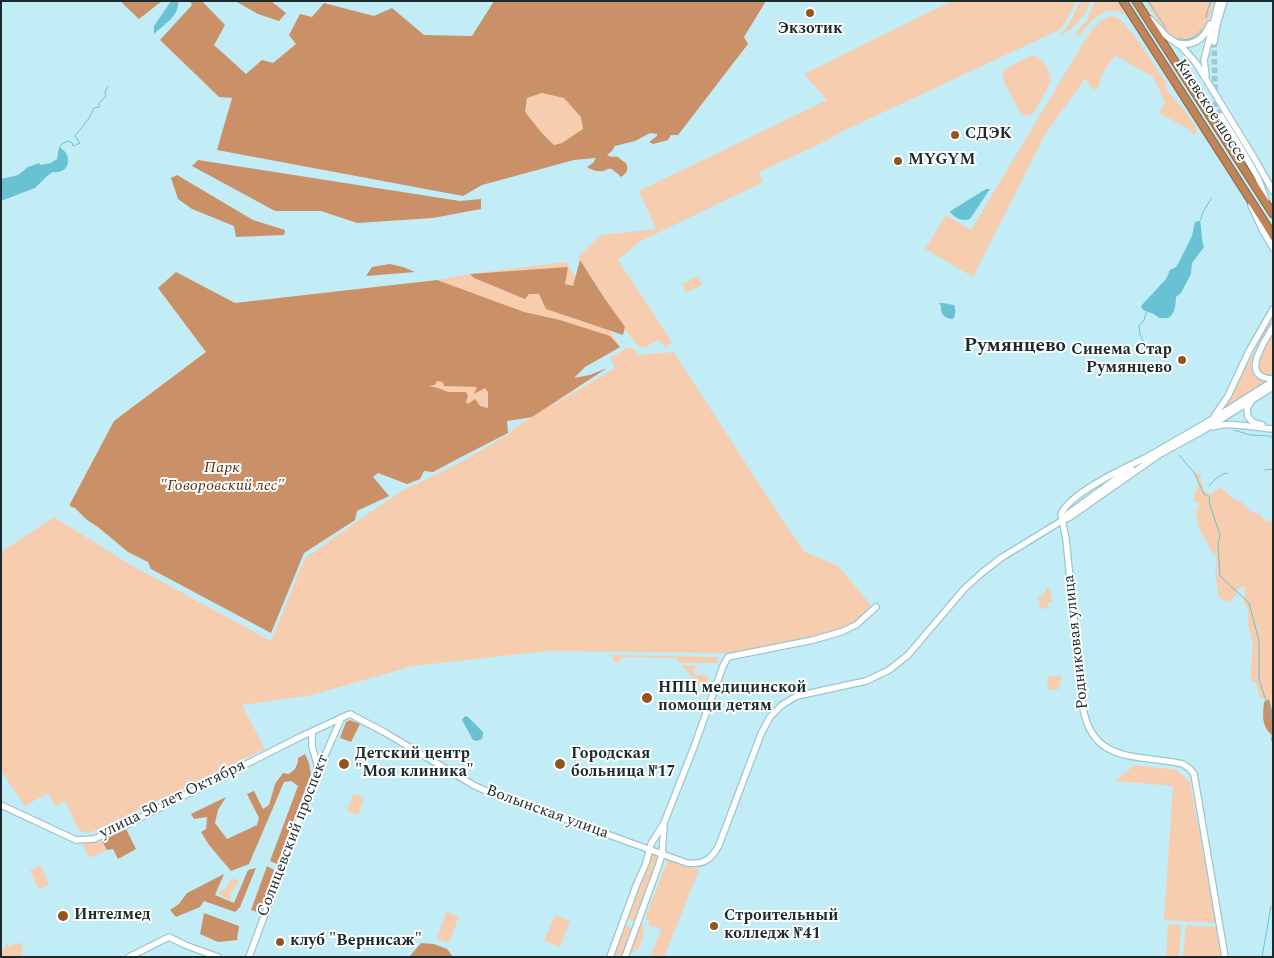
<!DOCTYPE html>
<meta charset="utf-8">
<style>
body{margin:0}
#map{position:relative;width:1274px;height:958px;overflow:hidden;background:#c2edf6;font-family:Spectral,serif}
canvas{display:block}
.frame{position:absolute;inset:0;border:2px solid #1a2b2e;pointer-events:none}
</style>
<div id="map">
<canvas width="1274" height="958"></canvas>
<div class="frame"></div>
</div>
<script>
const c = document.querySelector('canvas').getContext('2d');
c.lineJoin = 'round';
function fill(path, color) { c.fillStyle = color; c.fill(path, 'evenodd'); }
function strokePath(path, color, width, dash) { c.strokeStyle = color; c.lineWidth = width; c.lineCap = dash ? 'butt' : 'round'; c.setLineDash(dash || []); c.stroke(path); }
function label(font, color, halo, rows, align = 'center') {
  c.font = font + ' Spectral,serif'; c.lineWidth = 4; c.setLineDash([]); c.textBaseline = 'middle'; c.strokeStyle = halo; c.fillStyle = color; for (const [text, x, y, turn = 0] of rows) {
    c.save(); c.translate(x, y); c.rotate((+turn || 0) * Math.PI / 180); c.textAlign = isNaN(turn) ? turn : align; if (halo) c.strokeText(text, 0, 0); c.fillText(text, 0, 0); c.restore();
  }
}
const green = new Path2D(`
 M952 1H1077L1061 29 839 133 822 143 759 172 763 182 639 242 618 260 672 342 665 348 659 340 643 348 638 346 633 339 631 338 578 257 601 235 656 229 639 191 827 100 804 74Z
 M1080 1H1091C1084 18 1075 28 1059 36L1068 26Z
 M1095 1H1117L1126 16C1106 0 1091 22 1079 36L1075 33 1087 20Z
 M1146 1H1214C1210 17 1203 48 1181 41 1175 40 1171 38 1167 34 1159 25 1152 12 1146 1Z
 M1112 16 1117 18 1122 21 1136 38 1167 84 1165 88 1188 115 1196 127 1197 131 1194 135 1190 130 1159 113 1165 102 1153 77 1115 55 1101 76 1099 86 1094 90 1085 79 1046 133 973 277 925 249 946 215 971 230 1082 45C1090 33 1097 19 1112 16Z
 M1033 55C1044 57 1050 72 1051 81L1035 111C1030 117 1024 118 1019 111L1004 82 1003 74 1004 71 1010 66Z
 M542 93 564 98 581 117 583 129 562 143 554 145 541 132 525 112 527 98Z
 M566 262 620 347 585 367 574 378 590 375 607 368 545 410 615 368 610 358 628 347 636 350 638 355 667 352 669 354 673 351 787 527 805 552 838 566 871 605 847 630 814 638 729 653 547 651 413 666 312 695 242 705 265 749 90 833 79 831 65 801 55 806 48 793 25 806 1 771V552L54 517 131 565 271 641 305 558 398 493 461 462 512 432 513 429 531 418 507 421 508 433 459 458 433 472 424 471 420 479 407 484 378 473 373 477 389 496 357 511 355 520 304 553 271 633 151 569 148 562 128 552 98 527 87 520 75 508 70 506V504L114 421 206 352 158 288 176 272 235 303 437 280 463 275Z
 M698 276 702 285 686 293 682 284Z
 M1273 314C1273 315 1273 322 1273 322 1268 339 1233 371 1267 382L1223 410 1230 400Z
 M1273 332V377L1270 378 1260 372 1257 361Z
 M1195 472 1200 474 1204 491 1211 494 1221 487 1233 499 1240 501 1250 511 1260 514 1266 522 1273 519V715C1271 710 1271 704 1269 699L1265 700 1259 696 1256 683 1252 681 1250 676 1253 646 1248 624V609L1244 603 1245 587H1241L1237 590 1235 597 1232 598 1231 602 1219 598 1215 572 1217 565 1216 555 1213 553 1199 529 1196 514 1199 503 1194 501C1193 491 1203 488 1194 475Z
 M1046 588H1050L1052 602H1048V608L1040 609 1038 596 1047 595H1044V592H1046Z
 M611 655H612L719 657 717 663H681L676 658 623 657 618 662H613V657Z
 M681 665 699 666 693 670 696 676 703 674 709 678 705 689H703Z
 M1061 675V682L1059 683 1060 689 1048 690 1047 677Z
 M1135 765 1177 770 1190 782 1216 923 1164 920 1173 786 1114 781Z
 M353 794 364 798 358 815 347 811Z
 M102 841 107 850 90 858 82 844Z
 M653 854H656L659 859 635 922 627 918 650 856Z
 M668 859 699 870 664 957H650L661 929 650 926 648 920H646L645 918Z
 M41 865 49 885 38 889 30 870Z
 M232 878 238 881 239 882 229 895 232 897 230 900 218 894 222 889 224 891Z
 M446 912 459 916 449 943 437 939Z
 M555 915 570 921 560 947 544 941Z
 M641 924 643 925C645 935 641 952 630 954Z
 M1168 924 1181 925 1179 957H1166Z
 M625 925C629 926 631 927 631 931L622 957H612L623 928Z
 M1186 925 1216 927 1221 957H1184L1183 956Z
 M20 942 23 948 22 949 23 957H2C1 951 3 947 8 944L9 947Z`);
const forest = new Path2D(`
 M120 1H162L139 19Z
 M190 1H202L225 25 214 45 246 74 262 60 273 63 296 44 289 35 300 14 312 17 324 3 374 16 392 8 424 35 472 36 494 1H766L744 37 748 44 678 135H671L668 140 653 144 649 142 657 136V134L650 133 635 141 615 146 612 151 607 155C612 158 615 156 618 157 621 159 622 161 626 163 629 169 627 173 621 177 619 175 614 170 611 169 607 168 607 171 603 171 598 172 591 170 587 167L593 163 596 158 574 160 482 185 463 196 217 150 232 98 219 97 160 40 192 5ZM542 93 564 98 581 117 583 129 562 143 554 145 541 132 525 112 527 98Z
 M235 1H271L286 13 279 21 258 14Z
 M198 160 460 201 481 199V209L433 218 357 223 321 211H275L192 166Z
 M177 175 253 220 285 230 284 235 236 237 234 226 192 209 178 199 171 178Z
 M580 260 605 299 625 327 623 335 546 309 539 294H529L525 299 474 278 470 274 568 267 565 284 573 286Z
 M390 264 403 267 415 272 366 276 372 267Z
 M176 272 235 303 437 280 524 312 560 320 610 336 620 347 585 367 574 378 590 375 607 368 532 417 507 421 508 433 459 458 433 472 424 471 420 479 407 484 378 473 373 477 389 496 357 511 355 520 304 553 271 633 151 569 148 562 128 552 98 527 87 520 75 508 70 506V504L114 421 206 352 158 288ZM437 381 443 382 444 386 477 387 474 394 485 388 488 392V408L480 406 475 399 468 404 466 402 468 396 466 392H448L438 388 429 386 435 385Z
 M1269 699 1273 715V743L1271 740 1272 735C1261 726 1263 714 1264 702Z
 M350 720 360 724 351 742 340 738 346 722Z
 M305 754 309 763 311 774 277 864 270 861 298 786 291 781 284 782 249 864 231 871 209 845 201 832 206 829 207 817 194 819 191 814 226 797 218 810 215 823 227 839 257 825 259 818 247 794 254 791 263 809 269 805 275 784 283 773 289 774 295 769 298 762V758Z
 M126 829 136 849 118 859 113 849 107 850 102 841Z
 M267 866 274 870 260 913 251 910Z
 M256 868 240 907 235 912 204 901 200 907 176 917 170 910 179 904 187 893 224 874 215 895 234 903 248 870Z
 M204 913 239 926 237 940 218 942 200 934Z
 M421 943 434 944 447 949 453 957H409Z`);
const water = new Path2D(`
 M171 1H178C180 16 163 25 154 34V26Z
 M59 147C73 154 71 174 53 172L47 176 35 188 1 201V179L18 175 28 167 39 163 41 165 51 163 57 159Z
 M986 189H990L970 219C963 222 955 218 950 212L952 210Z
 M1200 221C1202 229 1201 238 1204 247L1192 263 1191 274 1181 293 1176 297C1176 303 1175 315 1168 318 1167 318 1159 318 1159 318L1154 314 1143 310 1141 306 1166 279 1170 270 1176 267 1181 258 1192 236 1195 222Z
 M939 303H943L954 305C956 311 956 314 953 319 945 319 940 314 941 306Z
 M465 716 468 717 483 732V734L482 739 476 741 473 740 462 720Z`);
const stream = new Path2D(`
 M1148 1 1166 28
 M1206 18 1207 12 1211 1
 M1178 38C1188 42 1195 38 1202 29
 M59 148 63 143 69 141 72 143 73 146 80 143 75 136 89 118 94 108 99 107V103L106 96 105 92 108 86
 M1200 221 1203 212 1211 199
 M1144 351 1148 349C1147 343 1144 342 1141 337 1139 334 1140 329 1139 326L1144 320 1147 310
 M1234 430 1250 435 1269 436 1273 438
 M1179 455 1195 474 1204 494 1210 497 1209 502 1220 535 1218 544 1220 576 1249 603 1259 641V680L1273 721
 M1265 470 1273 469
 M1209 486C1214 480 1219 475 1227 473
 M1262 957 1271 906`);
const secondaryTunnel = new Path2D(`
 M1214 42 1215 97 1216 104 1221 116`);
const secondary = new Path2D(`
 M1150 19 1166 36 1182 47 1196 63 1253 156 1273 191
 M1214 42 1217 24 1224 1
 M1177 43C1194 47 1204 39 1210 24
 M1206 76 1204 60 1219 1
 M1221 116 1246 157 1258 178 1266 200
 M1251 205 1262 229 1273 248
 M1273 327C1265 341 1238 378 1273 379
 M1251 402 1247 408 1248 417 1254 423 1262 425
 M1215 415 1228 396 1249 351 1273 309
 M1213 427C1232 421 1253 428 1273 429
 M1145 458C1124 468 1070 493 1061 514L1066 539 1083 708C1093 765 1139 754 1183 764L1189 768 1194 774 1225 957
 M1142 460 1213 419 1273 381
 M1063 520 1068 514 1131 468
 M312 732V746L317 764V772
 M1 805 76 840 94 839 124 826 300 737 350 714 384 732 475 786 484 790 687 863C704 865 712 859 719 845L761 734 770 717 782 705 797 696 866 681 889 670 908 655 965 588 983 572 1001 558 1063 520 1070 517 1160 454 1204 430 1273 387
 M129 957 169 937 185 945 218 957
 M249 957 316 776 333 737 342 717
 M610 957 636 886 646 863 651 844 664 823 694 747 723 666 728 657 813 640 841 632 856 625 876 607
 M625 957 658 867 662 854 664 825`);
const highway = new Path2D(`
 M1123 1 1273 235
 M1136 1 1273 214`);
const markers = [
 [810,13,5,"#94541e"],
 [955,135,5,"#94541e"],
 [898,161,5,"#94541e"],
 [1182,360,5,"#94541e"],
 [647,698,6,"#94541e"],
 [344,764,6,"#94541e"],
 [560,764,6,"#94541e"],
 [63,916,6,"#94541e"],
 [714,926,5,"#94541e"],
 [280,942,5,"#94541e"]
];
const poiNames = [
 ["Экзотик",810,30,"center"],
 ["СДЭК",965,135],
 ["MYGYM",908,161],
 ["Синема Стар",1172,351,"right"],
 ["Румянцево",1172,369,"right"],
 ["НПЦ медицинской",658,689],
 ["помощи детям",658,707],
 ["Детский центр",355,755],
 ["\"Моя клиника\"",355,773],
 ["Городская",571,755],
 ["больница №17",571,773],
 ["Интелмед",74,916],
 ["Строительный",724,917],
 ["колледж №41",724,935],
 ["клуб \"Вернисаж\"",290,942]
];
const streetNames = [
 ["Киевское шоссе",1210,111,57],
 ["Родниковая улица",1077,642,-96],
 ["улица 50 лет Октября",173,800,-26],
 ["Волынская улица",547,813,20],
 ["Солнцевский проспект",294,836,-69]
];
const parkNames = [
 ["Парк",222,469],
 ["\"Говоровский лес\"",222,487]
];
const quarterNames = [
 ["Румянцево",1015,347]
];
fill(green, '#f7cdaf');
fill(forest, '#ca9168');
fill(water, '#69c2d3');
strokePath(stream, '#69c2d3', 1);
strokePath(secondaryTunnel, '#a0c6ce', 5.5, [5.5, 3]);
strokePath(secondary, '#9cc6ce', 8);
strokePath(highway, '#866549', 9);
strokePath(secondary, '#fff', 5.5);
strokePath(highway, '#c08458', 7);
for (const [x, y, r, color] of markers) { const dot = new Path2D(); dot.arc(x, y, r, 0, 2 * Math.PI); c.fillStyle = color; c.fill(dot); strokePath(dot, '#fff', 2); }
label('bold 16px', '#1a2b2e', '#fff', poiNames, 'left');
label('16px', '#1a2b2e', '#fff', streetNames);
label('italic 16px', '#583212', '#fff', parkNames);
label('bold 19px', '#1a2b2e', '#fff', quarterNames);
</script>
